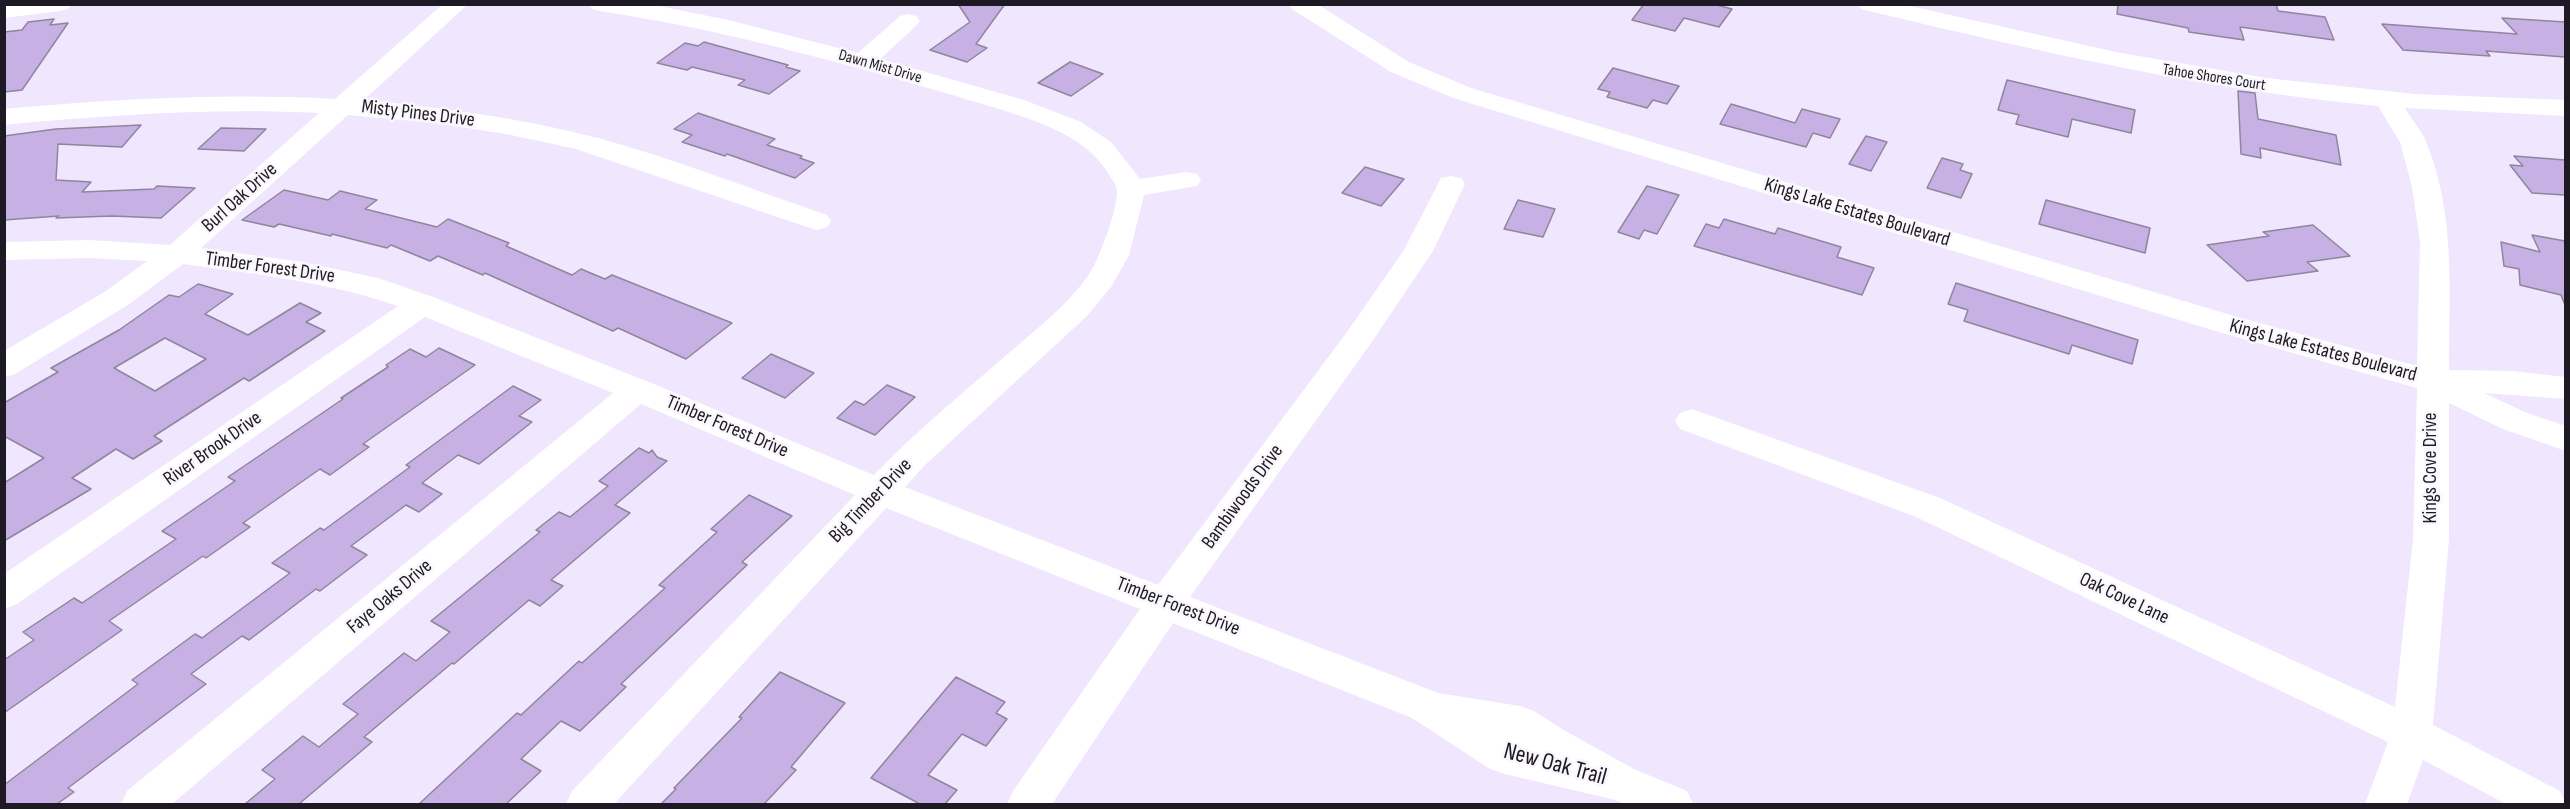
<!DOCTYPE html>
<style>
body{margin:0}
#map{position:relative;width:2570px;height:809px;overflow:hidden;background:#f0e6fe;font-family:"Sofia Sans Condensed",sans-serif}
canvas{display:block}
.frame{position:absolute;inset:0;border:6px solid #1e1a23;pointer-events:none}
</style>
<div id="map">
<canvas width="2570" height="809"></canvas>
<div class="frame"></div>
</div>
<script>
const c = document.querySelector('canvas').getContext('2d');
c.lineJoin = 'round';
function fill(path, color) { c.fillStyle = color; c.fill(path, 'evenodd'); }
function strokePath(path, color, width, dash) { c.strokeStyle = color; c.lineWidth = width; c.lineCap = dash ? 'butt' : 'round'; c.setLineDash(dash || []); c.stroke(path); }
function label(font, color, halo, rows, align = 'center') {
  c.font = font + ' "Sofia Sans Condensed",sans-serif'; c.lineWidth = 5; c.setLineDash([]); c.textBaseline = 'middle'; c.strokeStyle = halo; c.fillStyle = color; for (const [text, x, y, turn = 0] of rows) {
    c.save(); c.translate(x, y); c.rotate((+turn || 0) * Math.PI / 180); c.textAlign = isNaN(turn) ? turn : align; if (halo) c.strokeText(text, 0, 0); c.fillText(text, 0, 0); c.restore();
  }
}
const building = new Path2D(`
 M958 4H1005L976 44 987 48 967 62 930 50 970 22Z
 M1644 4H1713L1732 9 1719 27 1684 18 1675 31 1632 20Z
 M2118 4H2276L2278 11 2325 17 2334 40 2240 27 2244 40 2189 32 2188 28 2117 14Z
 M2502 18 2565 22V57L2486 51 2490 56 2403 50 2382 24 2517 34Z
 M54 19 50 25 68 23 22 90 4 92V32L22 30 28 22Z
 M704 42 788 65 786 67 800 71 769 94 738 85 745 80 692 67 687 70 657 63 685 43 698 46Z
 M1070 62 1103 74 1071 96 1038 83Z
 M1613 68 1679 86 1667 104 1653 100 1647 108 1607 97 1610 92 1598 89Z
 M2007 80 2135 110 2131 133 2072 119 2068 137 2016 124 2019 115 1998 110Z
 M2238 91 2255 93 2258 119 2336 135 2341 165 2260 148 2261 158 2241 154Z
 M1731 104 1795 123 1802 109 1840 119 1830 138 1813 133 1806 147 1720 124Z
 M698 113 775 139 767 145 802 156 800 158 814 163 795 178 727 154 725 156 682 142 692 135 674 129Z
 M141 125 122 147 58 144 56 180 91 182 82 192 154 189 157 186 195 188 161 218 112 216 56 218 59 216 4 220V136L56 129Z
 M221 128 266 129 244 151 198 149Z
 M1866 136 1887 142 1871 171 1849 164Z
 M2514 156 2565 160V195L2532 193 2510 165 2523 166Z
 M1942 158 1963 164 1960 170 1972 174 1961 198 1927 188Z
 M1365 167 1404 179 1381 206 1342 193Z
 M1647 186 1679 195 1657 234 1644 230 1639 239 1618 232Z
 M284 190 328 200 340 191 377 200 365 209 437 227 448 219 509 243 506 246 572 275 581 269 605 279 612 275 732 323 686 359 618 328 613 331 485 273 483 275 438 256 430 261 391 245 387 248 332 234 331 236 279 224 274 227 242 220Z
 M1518 200 1555 209 1543 237 1504 229Z
 M2046 200 2150 228 2145 253 2039 224Z
 M1724 219 1775 234 1778 228 1841 247 1837 257 1874 268 1862 295 1694 246 1706 224 1719 228Z
 M2313 225 2350 256 2307 262 2318 271 2247 281 2207 245 2269 236 2263 232Z
 M2532 235 2565 241V305L2561 295 2520 285 2519 269 2504 266 2501 242 2540 252Z
 M1956 283 2138 340 2132 364 2072 345 2069 354 1964 321 1968 310 1948 304Z
 M198 284 233 294 205 314 248 335 300 303 321 313 306 322 325 331 249 381 244 378 154 436 162 441 133 459 116 449 72 478 91 489 4 541V483L44 458 4 436V403L58 372 51 368 119 330 169 295 179 297ZM165 338 206 359 155 391 114 368Z
 M439 348 475 365 363 444 369 447 330 475 320 469 243 523 250 527 206 558 203 556 109 621 122 630 4 713V660L34 640 23 632 74 598 82 603 176 539 162 531 235 481 228 477 343 399 341 398 388 367 386 365 410 349 426 357Z
 M771 354 814 373 785 398 742 378Z
 M887 385 915 397 875 435 837 418 855 401 864 405Z
 M513 386 541 400 519 416 532 422 479 464 458 455 422 483 442 494 419 512 406 505 351 546 367 555 320 591 316 589 249 640 242 636 191 674 206 684 68 788 74 792 57 804H4V785L138 684 132 680 195 634 202 638 290 573 272 563 320 528 324 530 410 467 406 465Z
 M639 448 649 453 652 450 657 457 667 461 615 505 630 513 551 580 563 586 540 606 529 600 454 664 452 663 364 737 372 742 299 804H245L275 779 262 770 303 736 319 747 358 714 343 704 404 653 416 661 450 632 431 621 540 532 536 530 559 512 570 517 608 486 599 481Z
 M749 495 792 516 742 562 747 565 621 684 626 687 580 731 561 721 521 759 541 771 506 804H419L517 713 521 715 579 661 582 663 665 588 659 585 717 532 711 529Z
 M780 672 845 703 791 767 796 770 764 804H661L676 789 674 788 742 718 739 717Z
 M956 677 1005 702 996 713 1007 719 986 746 962 734 928 775 957 790 945 804H920L871 778Z`);
const minor = new Path2D(`
 M4 4H71L68 9 60 11 4 18Z
 M443 4H468L364 100C443 108 522 118 598 138 675 159 751 189 827 215L831 221 827 227 817 230 807 227 576 149 506 134 435 123 348 115 201 248 302 262 378 278 433 297 649 382 874 475C916 431 964 392 1010 352 1037 329 1067 305 1088 276 1099 260 1118 209 1117 190 1117 186 1113 181 1111 178 1090 139 1045 124 1006 111 872 71 738 32 600 11L592 9 589 4H649L728 20 858 53 900 16 908 14 916 16 920 21 916 26 880 59 1024 100 1081 122 1111 142 1140 179 1187 172 1197 174 1201 180 1197 186 1144 195 1129 255 1111 287 1087 316 924 466 905 487 1158 585 1347 332 1404 250 1441 178 1451 176 1461 178 1465 184 1433 251 1369 346 1190 597 1438 693 1520 706 1534 711 1562 729 1634 769 1687 791 1693 804H1626L1615 800 1505 774 1490 769 1412 718 1173 623 1052 804H1007L1013 791 1140 609 886 508 614 804H566L572 791 855 495 641 404 172 804H121L127 791 613 393 425 317 17 604 4 609V574L398 306C328 282 256 274 183 264L128 305 15 374 4 377V351L106 291 147 261 89 258 4 260V242L89 240 170 245 319 113C214 108 109 115 4 125V109C115 99 225 93 335 99Z
 M1289 4H1317L1409 62 1471 88 2234 316 2417 366 2420 242 2412 187 2400 142 2378 106C2205 90 2037 51 1869 11L1861 9 1858 4H1901L2116 52 2266 78 2415 94 2566 100V116L2405 108C2412 120 2422 131 2427 144 2456 216 2449 294 2449 370L2512 371 2566 377V399L2484 393 2527 413 2566 426V451L2503 429 2449 403V539L2433 725 2560 791 2566 804H2506L2423 760 2407 804H2365L2388 742 1914 516 1680 429 1675 421 1680 413 1692 409 1940 498 2395 707 2413 539 2417 388 2212 330 1453 98 1391 72 1292 9Z`);
const farStreetnames = [
 ["Dawn Mist Drive",880,67,16],
 ["Tahoe Shores Court",2214,78,9]
];
const streetNames = [
 ["Misty Pines Drive",418,114,7],
 ["Burl Oak Drive",240,198,-42],
 ["Kings Lake Estates Boulevard",1857,213,17],
 ["Timber Forest Drive",270,268,8],
 ["Kings Lake Estates Boulevard",2323,351,15],
 ["Timber Forest Drive",727,427,23],
 ["River Brook Drive",213,449,-35],
 ["Kings Cove Drive",2431,468,-90],
 ["Bambiwoods Drive",1243,497,-54],
 ["Big Timber Drive",871,501,-46],
 ["Faye Oaks Drive",390,597,-40],
 ["Oak Cove Lane",2124,599,25],
 ["Timber Forest Drive",1178,607,21]
];
const nearStreetnames = [
 ["New Oak Trail",1555,765,15]
];
fill(building, '#c6b0e4');
strokePath(building, '#8f869c', 1.5);
fill(minor, '#fff');
label('16px', '#1e1a23', '#f9f7fc', farStreetnames);
label('20px', '#1e1a23', '#f9f7fc', streetNames);
label('24px', '#1e1a23', '#f9f7fc', nearStreetnames);
</script>
